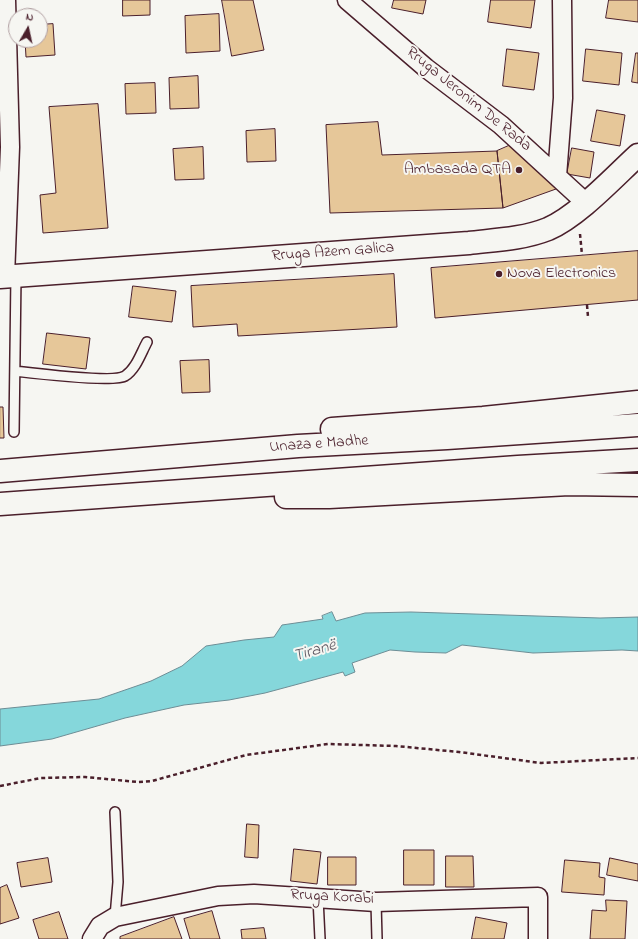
<!DOCTYPE html>
<meta charset="utf-8">
<style>
body{margin:0}
#map{position:relative;width:638px;height:939px;overflow:hidden;background:#f6f6f2;font-family:"Indie Flower",sans-serif}
canvas{display:block}
.north{position:absolute;left:8px;top:8px;width:40px;height:40px;box-sizing:border-box;background:#f6f6f2;border:1px solid #b1a0a2;border-radius:50%;rotate:9deg;font-size:11px;font-weight:700;line-height:16px;text-align:center;color:#4a1f2b}
.north::after{content:'';display:block;margin:auto;width:14px;height:18px;background:#4a1f2b;clip-path:polygon(50% 0,100% 100%,50% 72%,0 100%)}
</style>
<div id="map">
<canvas width="638" height="939"></canvas>
<div class="north">N</div>
</div>
<script>
const c = document.querySelector('canvas').getContext('2d');
c.lineJoin = 'round';
function fill(path, color) { c.fillStyle = color; c.fill(path, 'evenodd'); }
function strokePath(path, color, width, dash) { c.strokeStyle = color; c.lineWidth = width; c.lineCap = dash ? 'butt' : 'round'; c.setLineDash(dash || []); c.stroke(path); }
function label(font, color, halo, rows, align = 'center') {
  c.font = font + ' "Indie Flower",sans-serif'; c.lineWidth = 4; c.setLineDash([]); c.textBaseline = 'middle'; c.strokeStyle = halo; c.fillStyle = color; for (const [text, x, y, turn = 0] of rows) {
    c.save(); c.translate(x, y); c.rotate((+turn || 0) * Math.PI / 180); c.textAlign = isNaN(turn) ? turn : align; if (halo) c.strokeText(text, 0, 0); c.fillText(text, 0, 0); c.restore();
  }
}
const water = new Path2D(`
 M332 612 336 621 365 613 411 612 600 618 638 617V651L622 650 533 653 462 645 446 653 415 652 390 650 352 663 355 672 345 676 343 672 265 693 229 700 184 705 125 718 52 739 0 746V709L99 699 151 681 182 666 206 646 244 640 274 637 282 625 323 619 322 616Z`);
const building = new Path2D(`
 M123 0H150V15L123 16Z
 M222 0H253L264 50 232 56Z
 M394 0H426L423 14 392 8Z
 M491 0H535L531 28 488 22Z
 M609 0H638V22L606 18Z
 M219 14 220 51 186 53 185 16Z
 M53 24 55 55 26 57 25 40H40V25Z
 M507 49 539 53 534 90 503 86Z
 M586 49 622 53 619 85 583 81Z
 M636 53H638V83L632 82Z
 M198 76 199 108 170 109 169 78Z
 M155 83 156 113 126 114 125 84Z
 M98 104 108 228 43 233 40 195 56 193 49 107Z
 M597 110 625 115 620 146 591 141Z
 M378 122 382 155 497 151 503 208 330 213 326 125Z
 M275 129 276 161 247 162 246 131Z
 M513 144 556 189 503 208 497 151Z
 M203 147 204 179 175 180 173 149Z
 M572 148 594 152 590 178 567 174Z
 M638 251V300L435 318 431 268Z
 M394 274 397 327 238 336 237 324 193 327 191 286Z
 M133 286 176 291 172 322 129 317Z
 M47 333 90 338 86 369 43 364Z
 M209 360 210 392 182 393 180 361Z
 M0 407H3L4 438H0Z
 M247 824 259 825 258 858 245 857Z
 M294 849 321 852 317 884 291 881Z
 M404 850H434V885H404Z
 M446 856H473L474 887H446Z
 M328 857H356V885H328Z
 M48 858 52 882 21 887 17 863Z
 M610 858 638 864V881L607 875Z
 M565 860 600 863 599 877 605 878 604 895 562 892Z
 M7 885 19 918 0 924V888Z
 M606 900 627 901 625 939H590L592 910 606 911Z
 M212 911 220 939H190L184 919Z
 M59 912 68 939H39L33 920Z
 M174 917 182 939H120V937Z
 M476 917 507 923 504 939H472Z
 M264 928 266 939H242L241 930Z`);
const path = new Path2D(`
 M580 234 582 255
 M587 305 588 317
 M0 786 41 778 85 777 138 782 152 781 246 755 328 744 396 746 459 752 541 763 638 758`);
const service = new Path2D(`
 M15 371C32 373 115 383 125 376 136 369 141 353 147 342
 M14 432 16 275
 M318 898 320 939
 M376 902 377 939
 M115 917 118 882 115 812`);
const minor = new Path2D(`
 M347 0 426 68 501 125 586 203
 M557 176 563 98 562 0
 M5 277 10 147 6 0
 M92 939 100 926 115 917 218 896 254 894 376 902 538 897V939`);
const secondary = new Path2D(`
 M0 277 469 243C495 240 523 239 548 229 578 216 613 178 638 155`);
const trunk = new Path2D(`
 M332 429 483 418 638 402
 M0 471 298 446 447 438 638 425
 M286 497H329L569 484 638 485
 M0 504 518 467 638 460`);
const markers = [
 [519,170,4,"#4a1f2b"],
 [499,274,4,"#4a1f2b"]
];
const streetNames = [
 ["Rruga Jeronim De Rada",468,100,39],
 ["Rruga Azem Galica",333,253,-4],
 ["Unaza e Madhe",319,445,-4],
 ["Rruga Korabi",332,898,3]
];
const poiNames = [
 ["Ambasada QTA",511,170],
 ["Nova Electronics",507,274,"left"]
];
const waterNames = [
 ["Tiranë",315,652,-16]
];
fill(water, '#85d7db');
strokePath(water, '#6d8d95', 1);
fill(building, '#e6c799');
strokePath(building, '#4a1f2b', 1);
strokePath(service, '#4a1f2b', 12);
strokePath(minor, '#4a1f2b', 21);
strokePath(secondary, '#4a1f2b', 25);
strokePath(trunk, '#4a1f2b', 25);
strokePath(path, '#4a1f2b', 2.5, [4, 3]);
strokePath(service, '#f6f6f2', 9);
strokePath(minor, '#f6f6f2', 18);
strokePath(secondary, '#f6f6f2', 22);
strokePath(trunk, '#f6f6f2', 22);
for (const [x, y, r, color] of markers) { const dot = new Path2D(); dot.arc(x, y, r, 0, 2 * Math.PI); c.fillStyle = color; c.fill(dot); strokePath(dot, '#f6f6f2', 1.5); }
label('16px', '#4a1f2b', '#f6f6f2', streetNames);
label('16px', '#4a1f2b', '#f6f6f2', poiNames, 'right');
label('italic 17px', '#5c5660', '#f6f6f2', waterNames);
</script>
